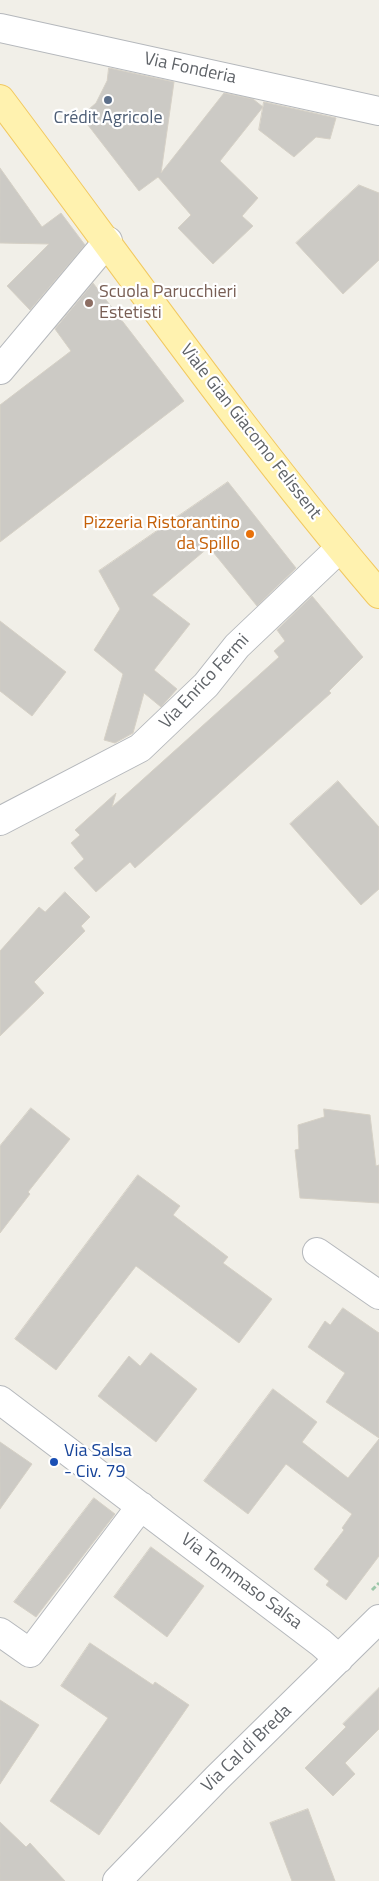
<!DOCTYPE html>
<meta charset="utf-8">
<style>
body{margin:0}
canvas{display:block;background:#f1efe8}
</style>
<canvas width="379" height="1881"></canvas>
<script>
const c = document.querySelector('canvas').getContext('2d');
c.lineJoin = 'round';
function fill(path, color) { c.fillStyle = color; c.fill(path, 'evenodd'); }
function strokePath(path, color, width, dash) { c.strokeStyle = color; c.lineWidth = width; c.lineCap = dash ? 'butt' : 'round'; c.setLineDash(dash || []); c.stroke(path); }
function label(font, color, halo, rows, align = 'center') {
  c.font = font + ' "Titillium Web",sans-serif'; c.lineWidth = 4.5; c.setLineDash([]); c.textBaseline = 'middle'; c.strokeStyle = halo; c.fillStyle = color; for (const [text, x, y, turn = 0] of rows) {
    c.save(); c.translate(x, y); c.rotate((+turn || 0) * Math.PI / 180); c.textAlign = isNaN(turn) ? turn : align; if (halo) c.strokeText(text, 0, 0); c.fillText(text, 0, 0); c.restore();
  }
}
const building = new Path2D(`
 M109 68 174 82 161 173 224 93 253 99 263 107 220 161 258 198 242 216 253 226 213 264 178 228 191 215 158 177 139 191 81 116 96 103 107 81Z
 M264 102 336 118 330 139 316 137 294 157 259 130Z
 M0 168 42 227 61 213 85 245 30 310 7 286 49 244 0 243Z
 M359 185 379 193V260L343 294 296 243Z
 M93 283 184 401 0 542V405L71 351 55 329Z
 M228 482 296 568 257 606 209 547 152 595 190 624 154 670 177 689 161 707 144 693 133 733 115 743 104 740 123 674 94 650 120 609 99 571Z
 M312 596 363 657 329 691 331 693 135 868 130 862 96 892 74 868 84 859 71 843 80 835 75 830 116 793 112 807 279 657 274 651 285 641 277 630Z
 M0 621 66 672 32 716 0 691Z
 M338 781 379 827V889L361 905 290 824Z
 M65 892 90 917 81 926 85 931 34 982 44 993 0 1036V951L39 907 45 912Z
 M31 1108 70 1139 28 1192 30 1194 0 1233V1146Z
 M324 1109 370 1115 376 1166 379 1165V1203L300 1198 295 1150 299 1149 298 1125 324 1117Z
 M138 1175 180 1206 173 1215 228 1257 223 1263 272 1299 239 1343 136 1266 56 1370 15 1339Z
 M343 1308 379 1333V1438L326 1402 345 1373 308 1347 325 1321 330 1325Z
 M151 1353 197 1389 156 1442 98 1396 129 1356 140 1366Z
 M273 1389 317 1422 302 1442 348 1478 379 1439V1556L346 1600 326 1585 329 1581 314 1569 344 1530 342 1528 352 1514 286 1464 248 1514 204 1481Z
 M0 1442 32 1464 0 1509Z
 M94 1498 115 1514 36 1617 14 1602Z
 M151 1547 204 1586 167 1637 114 1597Z
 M90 1643 153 1685 155 1682 189 1705 99 1835 50 1801 108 1718 61 1686Z
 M379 1688V1729L345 1763 355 1774 333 1796 305 1768 346 1727 343 1724Z
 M0 1700 39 1725 0 1784Z
 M308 1809 335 1881H292L270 1823Z
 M0 1822 26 1847 30 1843 65 1881H0Z`);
const path = new Path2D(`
 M372 1590 379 1583`);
const minor = new Path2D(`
 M0 28 379 111
 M0 370 108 241
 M0 821 140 748 206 685 237 646 340 548
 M317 1252 379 1295
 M0 1400 321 1643 339 1659
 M0 1632 30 1653 141 1506
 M117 1881 217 1778 379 1619`);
const major = new Path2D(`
 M0 99C125 265 244 436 379 594`);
const markers = [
 [108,100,5,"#5c6f8a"],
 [89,303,5,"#8d6e63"],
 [250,534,5,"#e8710a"],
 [54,1462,5,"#1a4fb4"]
];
const streetNames = [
 ["Via Fonderia",190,69,12],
 ["Viale Gian Giacomo Felissent",250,432,52],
 ["Via Enrico Fermi",205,682,-47],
 ["Via Tommaso Salsa",241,1582,37],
 ["Via Cal di Breda",247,1749,-44]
];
const serviceNames = [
 ["Crédit Agricole",108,119]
];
const educationNames = [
 ["Scuola Parucchieri",99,293],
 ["Estetisti",99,314]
];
const foodNames = [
 ["Pizzeria Ristorantino",240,524],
 ["da Spillo",240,545]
];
const transitNames = [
 ["Via Salsa",64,1452],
 ["- Civ. 79",64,1473]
];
fill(building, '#cccac5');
strokePath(building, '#d6d1c6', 1);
strokePath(minor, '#b5b8bc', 30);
strokePath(major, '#f2c960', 30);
strokePath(path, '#9cc7a9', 3, [5, 2.5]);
strokePath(minor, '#fff', 28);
strokePath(major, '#fff2af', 28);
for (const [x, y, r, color] of markers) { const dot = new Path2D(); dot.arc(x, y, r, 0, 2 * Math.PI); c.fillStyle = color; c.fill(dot); strokePath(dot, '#fff', 2); }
label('18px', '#5f6368', '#fff', streetNames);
label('18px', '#4e5e75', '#fff', serviceNames);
label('18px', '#785e54', '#fff', educationNames, 'left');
label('18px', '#c56008', '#fff', foodNames, 'right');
label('18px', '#164399', '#fff', transitNames, 'left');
</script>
